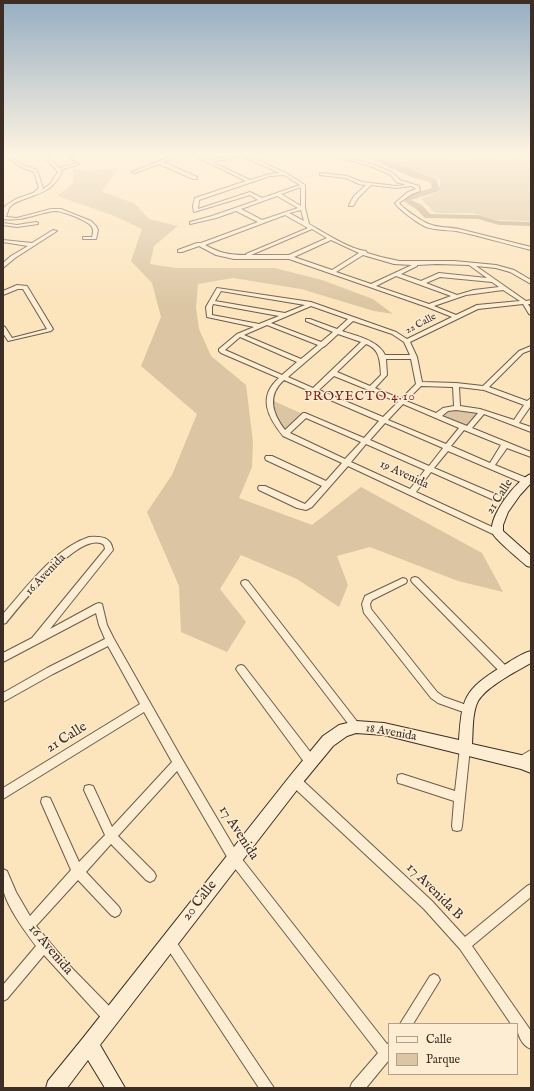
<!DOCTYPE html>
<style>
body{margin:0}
#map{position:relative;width:534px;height:1091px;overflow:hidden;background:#fce4bc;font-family:"IM FELL English",serif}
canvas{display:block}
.frame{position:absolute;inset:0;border:4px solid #3c2d25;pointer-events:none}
.legend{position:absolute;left:388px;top:1023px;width:130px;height:52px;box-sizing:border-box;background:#fdedd3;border:1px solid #b0a08d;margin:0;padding:5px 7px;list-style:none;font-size:12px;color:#3c2d25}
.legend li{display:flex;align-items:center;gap:8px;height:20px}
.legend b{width:20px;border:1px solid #b0a08d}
</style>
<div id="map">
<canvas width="534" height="1091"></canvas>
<div class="frame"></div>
<ul class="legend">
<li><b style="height:5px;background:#fdedd3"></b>Calle</li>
<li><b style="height:11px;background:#dbc5a2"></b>Parque</li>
</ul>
</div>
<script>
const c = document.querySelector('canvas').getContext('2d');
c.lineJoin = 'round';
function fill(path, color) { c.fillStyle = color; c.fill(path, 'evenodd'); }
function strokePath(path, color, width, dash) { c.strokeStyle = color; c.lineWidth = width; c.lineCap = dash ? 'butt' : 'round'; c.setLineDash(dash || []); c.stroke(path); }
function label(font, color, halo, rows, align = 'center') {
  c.font = font + ' "IM FELL English",serif'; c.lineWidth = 3; c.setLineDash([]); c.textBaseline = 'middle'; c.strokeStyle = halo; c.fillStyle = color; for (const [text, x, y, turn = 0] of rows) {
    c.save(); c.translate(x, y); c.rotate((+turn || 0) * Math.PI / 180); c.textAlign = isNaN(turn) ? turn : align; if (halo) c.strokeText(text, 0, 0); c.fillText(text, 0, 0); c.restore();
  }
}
const green = new Path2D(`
 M373 155H447L453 160 488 155 505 159 517 155 531 161V221L497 220 472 213H435L421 199 440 191V179L417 173Z
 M73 168 86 171 118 168 102 192 134 203 149 219 178 226 154 246 150 264 176 268H275L322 280 373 299 393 314 374 311 301 289 233 278 198 284 196 308 199 329 211 356 246 385 253 442 252 467 239 498 312 525 361 487 482 553 503 592 458 581 370 547 337 556 348 585 339 607 297 579 241 555 220 589 246 622 227 652 181 632 179 586 147 512 172 475 197 414 141 366 161 317 152 283 131 261 142 229 112 215 57 196 73 183Z
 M269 399 305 415 285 434 275 421Z
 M446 409 482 412 468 429 437 416Z`);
const river = new Path2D(`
 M360 155H370L436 179 440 189 439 191 411 200 422 205 430 214 478 215 499 221 531 222V226L499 225 478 219 425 218 416 209 402 200 407 195 432 188 430 182 411 177Z`);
const street = new Path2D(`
 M40 155H46L59 168 77 163 79 164 61 170 62 172C50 196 34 193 13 204L9 208 6 217 17 218 51 209H61L91 221 96 226 98 230 96 239H83V237H92C93 233 94 231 92 227 89 221 63 211 55 211 37 213 22 222 3 219V210L5 206 16 199 33 193 39 188 34 172 21 167 9 159 12 158 23 165 37 170 43 188 42 190 50 184 58 172 44 157Z
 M69 155H73L74 160H72Z
 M174 155H179L163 162 197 177V179H193L159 164 135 173 132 172Z
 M193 155H198L208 160 235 155H246L286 173 305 185V208L309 224C323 232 351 250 366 251L367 253 381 257 399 261H454L496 265 514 270 531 280V284L510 272 496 268 476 266 526 301 531 300V304H528L531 309V315L529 314 523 304 478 309 410 342 417 357 422 382 456 383 483 386 519 351 531 346V350L523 353 489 387 527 401 531 398V407H530L519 423 531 427V432L484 414 472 428 531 452V457L507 448 495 465 529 479 530 481 529 483H523L448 451 434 468 502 497 503 499 502 501H496L431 472 416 492 501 531 502 533 501 535H495L348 466 312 507 306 510 297 508 259 490 258 488 259 486H265L305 504 322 486 266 460 265 458 266 456H272L326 481 342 463 283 436C268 417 257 397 279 378L221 353 219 351V349L237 334 254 327 207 317 206 307 217 288 311 302 396 332 407 339 452 317 427 307 289 259H234L216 255 199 246 182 252H178V250L197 243H201L258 222 236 211 216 218 190 224V222L212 216 258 200 250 195 194 212 193 206 195 198 246 181ZM242 156 280 173 270 174 250 180 212 162ZM284 175 300 185 262 198 250 192 198 209 199 200 270 176ZM301 187V206L281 194ZM277 196 298 208 262 220 241 209ZM301 210 304 221 289 213ZM285 215 308 228 246 254V255C228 255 220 253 205 245ZM312 229 327 238 289 255H251ZM331 240 359 253 332 270 294 257ZM363 255 394 264 412 265 371 284 336 272ZM437 264 469 265 487 278 439 273 421 281 401 274 417 266V265ZM396 276 451 296 429 304 376 286ZM440 277 492 282 499 287 474 290 457 295 426 283ZM503 290 520 301 477 305 456 315 434 306 466 295ZM221 291 305 305 285 313 215 301ZM213 304 279 316 259 324 212 315V307ZM311 306 348 319 337 329 310 319H306V321L333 332 321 342 271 323ZM353 321 392 334 404 342 410 355H385C378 340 356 336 342 331ZM267 325 318 345 301 359 244 335ZM338 334 361 342 313 388 288 377 323 347 325 346ZM240 337 297 362 282 375 225 350ZM366 344C380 349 380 361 381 375L370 386 337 372ZM386 359H411L416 384 401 399 375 388 387 375ZM334 376 398 402 383 417 319 390ZM284 380 379 421 364 438 305 413H303L285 430C273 414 266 396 284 380ZM421 386 453 387 454 406 443 408 436 413 406 401ZM459 387 484 390 524 405 514 420 480 409 460 406ZM403 404 459 428 446 444 388 420ZM456 410 478 413 467 426 442 416 448 411ZM306 418 361 442 345 459 290 433ZM385 423 443 448 429 466 370 440ZM464 430 501 445 490 463 451 446ZM366 444 425 470 410 489 351 462Z
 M332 155H338L375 165 393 173 400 180 419 186 420 191 412 194 399 203C401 207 424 223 429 224 438 228 449 227 459 229 483 235 507 241 531 247V250C506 244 481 236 456 231 446 230 435 230 426 227 419 224 398 209 395 203L408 192 416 189 415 188 411 186 396 188 371 185 358 198 353 206H349V205L354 196 366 185 359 184 346 178 320 175V173L347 176 362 182 396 186 406 185 396 182 391 175 373 167Z
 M36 222 38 223V224L17 227 3 225V223L17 225Z
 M53 230 57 231 15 258 3 268V263L11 256 28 246 3 242V240L32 243Z
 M17 285 27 286 53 329 51 331 8 341 3 333V326L5 327 12 338 47 329 23 289H18L3 295V291Z
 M89 537C101 536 111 537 113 550L50 629 96 604 99 603 102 604 107 625 114 639 182 759 238 854 387 1044 389 1043V1060L366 1088H350L352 1083 378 1053 230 862 177 771 118 836 154 872 156 876 154 880 150 882 146 880 111 844 86 872 119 907 121 911 119 915 115 917 111 915 78 880 36 926 68 964 115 1012 116 1017 115 1022 110 1023 105 1022 44 955 7 999 3 1001V985L36 946C26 933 5 904 3 888 2 882 3 875 3 869L7 871 16 892 30 916 71 870 41 802 42 798 46 797 50 798 79 862 105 835 84 790 85 786 89 785 93 786 112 827 172 762 144 712 3 799V788L140 704 108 646 53 674 3 702V693L47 668 105 639 99 625 96 613 3 662V653L32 638 105 549 104 545C81 528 20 606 6 623L3 624V614C26 588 55 548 89 537Z
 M415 577 418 578 508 668 510 671 508 674 505 675 502 674 412 582 411 580 412 578Z
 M403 578 406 579 407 581 406 583 372 600 370 604 371 609 437 692 444 697 472 707 474 710 472 713 469 714 438 703 431 698 364 613 362 604 365 596Z
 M245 580 248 581 359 724 361 727 359 730 356 732 353 730 242 585 241 583 242 581Z
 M241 665 244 666 315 758 316 762 315 766 311 767 307 766 238 672 236 669 238 666Z
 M465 743 469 745 470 748 462 826 461 830 457 831 453 830 452 826 454 801 402 784 398 783 397 779 398 775 402 774 455 791 460 748 461 745Z
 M531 750V761L521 767 517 766 516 762 517 758Z
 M295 776 299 777 432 901 465 937 527 886 531 884V897L472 946 531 1031V1049C521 1045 517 1034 517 1024H511L460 949 424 909 291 785 290 781 291 777Z
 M169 935 173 937 274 1088H259L165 945 163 941 165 937Z
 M434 974 438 976 440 980 413 1024H400L430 976Z`);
const secondary = new Path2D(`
 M531 474V483L520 495 508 512 503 525V531L531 556V567L527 566C520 560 497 541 493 534 486 519 517 479 531 474Z
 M531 651V663C517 671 487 686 478 701 472 713 473 730 472 744L521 755 531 759V773L521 769 384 735 356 733 347 736 333 746 300 786 100 1045 125 1088H105L88 1060 67 1088H46L48 1081 83 1038 290 776 323 736 339 725 356 721 384 723 459 740C462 698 464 690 501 667 511 661 520 654 531 651Z`);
const farStreetnames = [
 ["22 Calle",421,324,-28]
];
const streetNames = [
 ["19 Avenida",404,475,25],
 ["21 Calle",500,497,-57],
 ["16 Avenida",46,575,-46],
 ["18 Avenida",391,733,10]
];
const neighbourhoodNames = [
 ["PROYECTO 4.10",360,397]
];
const nearStreetnames = [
 ["21 Calle",67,738,-32],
 ["17 Avenida",238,833,57],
 ["17 Avenida B",434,892,45],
 ["20 Calle",200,901,-52],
 ["16 Avenida",50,950,50]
];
fill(green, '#dbc5a2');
fill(river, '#bba689');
strokePath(street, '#6c5b4b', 2);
strokePath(secondary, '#3c2d25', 2);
fill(street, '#fdedd3');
fill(secondary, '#fdedd3');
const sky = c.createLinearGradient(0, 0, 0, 308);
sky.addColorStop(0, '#96aec2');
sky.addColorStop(0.5, '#fef3e1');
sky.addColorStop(1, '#fef3e100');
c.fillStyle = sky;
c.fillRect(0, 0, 534, 308);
label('10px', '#3c2d25', '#fdedd3', farStreetnames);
label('12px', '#3c2d25', '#fdedd3', streetNames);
c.letterSpacing = '1px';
label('13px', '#7a1f14', '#fdedd3', neighbourhoodNames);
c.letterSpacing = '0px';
label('14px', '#3c2d25', '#fdedd3', nearStreetnames);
</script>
